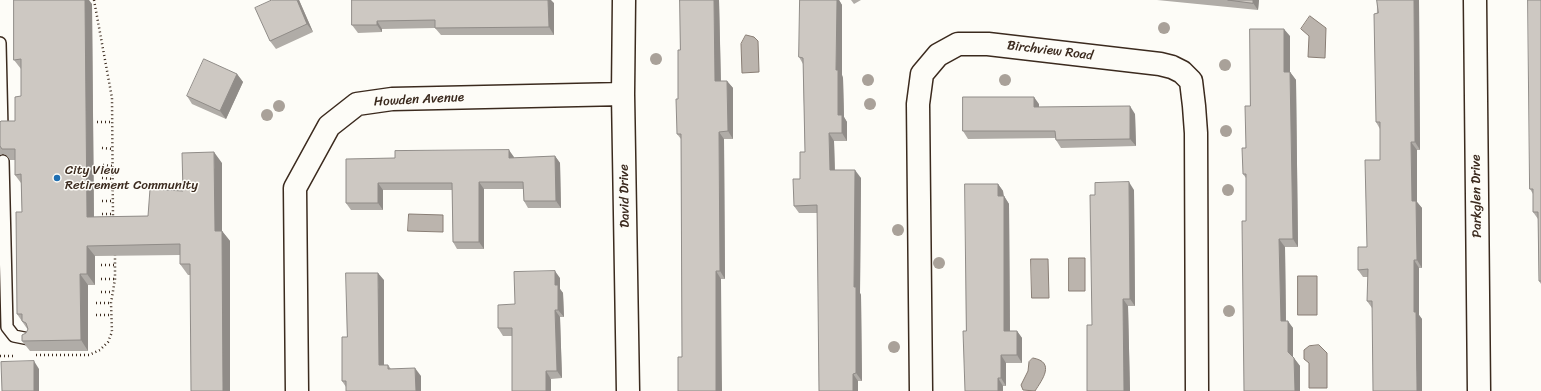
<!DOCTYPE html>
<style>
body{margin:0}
canvas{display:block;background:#fdfcf7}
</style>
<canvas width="1541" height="391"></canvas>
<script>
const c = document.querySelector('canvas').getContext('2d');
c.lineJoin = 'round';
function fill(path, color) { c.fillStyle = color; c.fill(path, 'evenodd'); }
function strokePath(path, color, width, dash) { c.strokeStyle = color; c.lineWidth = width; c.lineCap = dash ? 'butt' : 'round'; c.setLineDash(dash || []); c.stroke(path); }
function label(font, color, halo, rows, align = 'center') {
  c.font = font + ' Sriracha,sans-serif'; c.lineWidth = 3; c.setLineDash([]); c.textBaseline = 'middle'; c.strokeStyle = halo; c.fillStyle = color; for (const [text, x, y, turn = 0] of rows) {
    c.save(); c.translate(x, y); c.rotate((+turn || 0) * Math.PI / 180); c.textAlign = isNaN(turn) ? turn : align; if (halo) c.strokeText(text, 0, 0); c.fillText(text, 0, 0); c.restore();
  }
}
const water = new Path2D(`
 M1310 16 1326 28 1325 58 1308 57 1309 36 1301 29Z
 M746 35 754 37 758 41 759 72 742 73 741 44Z
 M409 214 443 215V232L408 231Z
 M1069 258H1085V291H1069Z
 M1031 259H1048L1049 298H1032Z
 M1298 276H1317V315H1298Z
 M1319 345 1327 353V388H1309V363L1304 359V350L1309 346Z
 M1033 358C1056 362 1042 380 1035 391L1023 390 1021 385 1028 371 1029 362Z`);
const path = new Path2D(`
 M94 0 112 98 113 219
 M97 122H113
 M102 148 113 149
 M103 165 113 166
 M102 178 113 179
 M103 188 113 189
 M102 201H112
 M102 214H112
 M101 265H115
 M101 279H115
 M101 292H113
 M96 303H111
 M96 315H112
 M36 355H89L100 350 108 342 112 332 111 303 115 279V254
 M0 356H13`);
const service = new Path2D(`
 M0 43 2 129
 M3 161 7 327 14 336 29 339`);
const minor = new Path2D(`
 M624 0 623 94 628 391
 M1475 0 1479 391
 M297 391 295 188 329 126 357 104 392 99 623 94
 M921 391 918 104 922 74 938 55 958 44H988L1160 64 1172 67 1182 72 1191 81 1194 106 1196 133 1197 391`);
const trees = [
 [1164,28],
 [656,59],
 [1225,65],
 [868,80],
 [1005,80],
 [870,104],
 [279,106],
 [267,115],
 [1226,131],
 [1228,190],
 [898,230],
 [939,263],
 [1229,311],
 [894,347]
];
const wall = new Path2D(`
 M299 0 313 32 276 49 270 41Z
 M352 0 554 3V35H441L435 28 382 29V32L358 33 352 25Z
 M679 0H719L721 81H727L733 88V139H724L725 279H721L682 357 681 139 677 134 678 99 680 50V2Z
 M800 0H839L842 5V75L843 78 844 117 847 122V141H834L835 170 861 178 860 293 861 295 862 381H858V391H819L818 213H799L794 206 800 179 805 152 803 64 799 57Z
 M851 0H861L854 4Z
 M1157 0H1259L1258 10Z
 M1377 0H1419L1420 150H1417V202L1422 208V268H1419V315L1422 319 1372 308 1367 301 1368 277H1363L1358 270 1367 247 1380 160V129L1376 122Z
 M1541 0V284L1539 281 1538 219 1533 212V194L1530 189Z
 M92 4 94 217 148 216 222 163V231L230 241 190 275H188L180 264V255L95 256V285H88V351H30L22 341 28 330 17 314 22 212 21 183 15 175V160H10L6 155 3 154 0 155V122L15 121 21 96V69L14 60Z
 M1290 36V72L1296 80 1298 247H1285L1286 321 1293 328V357L1300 366V391H1244L1246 221V178L1243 174 1250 106Z
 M237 74 243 82 226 119 192 104 187 96Z
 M1039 104V107L1135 114 1136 146 1061 148 1056 140 1055 138 968 139 963 131Z
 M555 156 560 163 561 208H528L524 201 523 189H484V249H457L453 242 452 190H383V210H351L346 203 395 158H514Z
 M998 184 1003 191 1004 196 1009 204 1010 331H1017L1022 338V363H1006V386H1003V391H965L966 331Z
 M1134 190 1135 306H1128L1130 391H1087L1092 325 1095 195Z
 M560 278V289L563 293 564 317H560L562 378 551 379 512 336H503L498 328 515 304Z
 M384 280V365H388L391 369 421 376V391H346V387L342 381 347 337Z`);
const shadedWall = new Path2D(`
 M84 0H89L92 4 94 228 87 217Z
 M297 0H299L313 32 307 24Z
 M548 0H551L554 3V35L549 27Z
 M714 0H719L721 88 715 81Z
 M837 0H839L842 5V75L843 78 844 117 847 122V141L842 133 838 115 836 70Z
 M1253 0H1259L1258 10 1253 3Z
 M1414 0H1419L1420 150 1415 142Z
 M377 21 382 29V32L377 25Z
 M1284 29 1290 36V80L1284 72Z
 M1290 72 1296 80 1298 247 1293 239Z
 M237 74 243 82 226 119 220 111Z
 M727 81 733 88V139L728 131Z
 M1034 97 1039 104V115L1034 107Z
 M1130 106 1135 114 1136 146 1130 139Z
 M719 132 724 139 725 279 720 271Z
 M829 133 834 141 835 178 830 170Z
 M1411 142 1417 150V202L1422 208V268L1417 260 1412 201Z
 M509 150 514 157V165L509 158Z
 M214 152 222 163V231L230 241V391H223L215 231Z
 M555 156 560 163 561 208 556 201Z
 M855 170 861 178 860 293 861 295 862 381 856 373 854 287Z
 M479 182 484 189V249L479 242Z
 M1129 182 1134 190 1135 306 1130 299Z
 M378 183 383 190V210L378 203Z
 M998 184 1003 191 1004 204 998 196Z
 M1004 196 1009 204 1010 338 1004 331Z
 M1279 239 1285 247 1286 328 1281 321Z
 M87 246 95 256V285L87 274Z
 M1414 260 1419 268V315L1422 319V391H1417L1414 312Z
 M555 271 560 278V289L563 293 564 317 558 310 555 285Z
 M716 271 721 279 722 391H716Z
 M378 273 384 280V373L379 365Z
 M80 274 88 285V351L81 340Z
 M1123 299 1128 306 1130 391H1124Z
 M555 310 560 317 562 378 557 371Z
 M1288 321 1293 328V360L1288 352Z
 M1017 331 1022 338V363L1017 355Z
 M1001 355 1006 363V386L1001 378Z
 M1294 358 1300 366V391H1295Z
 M34 361 39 369V391H34Z
 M415 368 421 376V391H416Z
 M546 371 551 379V391H546Z
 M853 374 858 381V391H853Z
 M998 378 1003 386V391H998Z`);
const building = new Path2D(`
 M14 0H85L87 217 148 216 150 189 183 191 182 153 214 152 215 231H222L223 391H191L190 264H180V244L87 246V274H80L81 340 22 341V335L26 333 28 329 26 323 22 321V314H17L16 212H22L21 174 15 175V149H2L0 146V122L1 121H15V97L21 96V59L14 60Z
 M272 0H297L307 24 270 41 255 8Z
 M352 0H548L549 27 435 28V20L377 21V25H352Z
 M680 0H714L715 81H727L728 131 719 132 720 271H716V391H678V357H682L681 134H677L676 99H678V50H680Z
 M800 0H837L836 70H838V115H842V133H829L830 170H855L854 287H856V373L853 374V391H819L817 205 794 206 793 179H800V152H805L803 58 799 57Z
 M1228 0H1253V3Z
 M1377 0H1414L1415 142H1411L1412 201H1416L1417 260H1414V312H1416L1417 391H1373L1372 301H1367L1368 269 1358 270V247H1367L1365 160H1380V122H1376L1374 14 1378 13Z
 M1528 0H1541V281H1539L1538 212H1533V189H1530Z
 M1250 29H1284V72H1290L1293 239H1279L1281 321H1288V352L1294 358 1295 391H1244L1242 221H1246V174H1243L1242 148H1246L1245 106H1250Z
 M204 59 237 74 220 111 187 96Z
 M963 97H1034V107L1130 106V139L1056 140 1055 131H963Z
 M509 150V158L555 156 556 201H524L523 182H479V242H453L452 183H378V203H346V159L395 158V151Z
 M1129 182 1130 299H1123L1124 391H1087V325H1092L1090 195H1095V183Z
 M965 184H998V196H1004V331H1017V355H1001V378H998V391H965L963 331H966Z
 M555 271V285H558V310H555L557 371H546V391H512V328H498V305L515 304 514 272Z
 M346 273H378L379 365H388V369L415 368 416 391H346V381H342V337H347Z
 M34 361V391H2L1 362Z`);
const markers = [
 [57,178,4,"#1f6fb2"]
];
const streetNames = [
 ["Birchview Road",1050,51,7],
 ["Howden Avenue",419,100,-3],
 ["David Drive",625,196,-91],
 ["Parkglen Drive",1477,196,-91]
];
const poiNames = [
 ["City View",65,171],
 ["Retirement Community",65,186]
];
fill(water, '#bbb4ad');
strokePath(water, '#887d74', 1);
strokePath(service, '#3b2a1e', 14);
strokePath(minor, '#3b2a1e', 25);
strokePath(path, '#3b2a1e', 2.5, [1, 3]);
strokePath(service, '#fdfcf7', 11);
strokePath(minor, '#fdfcf7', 22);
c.fillStyle = '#a9a199';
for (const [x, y] of trees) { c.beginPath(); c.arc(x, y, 6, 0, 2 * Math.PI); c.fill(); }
fill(wall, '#b0aca7');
fill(shadedWall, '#908c88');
fill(building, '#cdc8c2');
strokePath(building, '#908c88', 1);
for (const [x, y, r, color] of markers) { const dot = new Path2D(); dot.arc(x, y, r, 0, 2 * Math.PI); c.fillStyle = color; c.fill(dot); strokePath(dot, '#fdfcf7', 1.5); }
label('13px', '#3b2a1e', '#fdfcf7', streetNames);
label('13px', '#3b2a1e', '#fdfcf7', poiNames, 'left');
</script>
